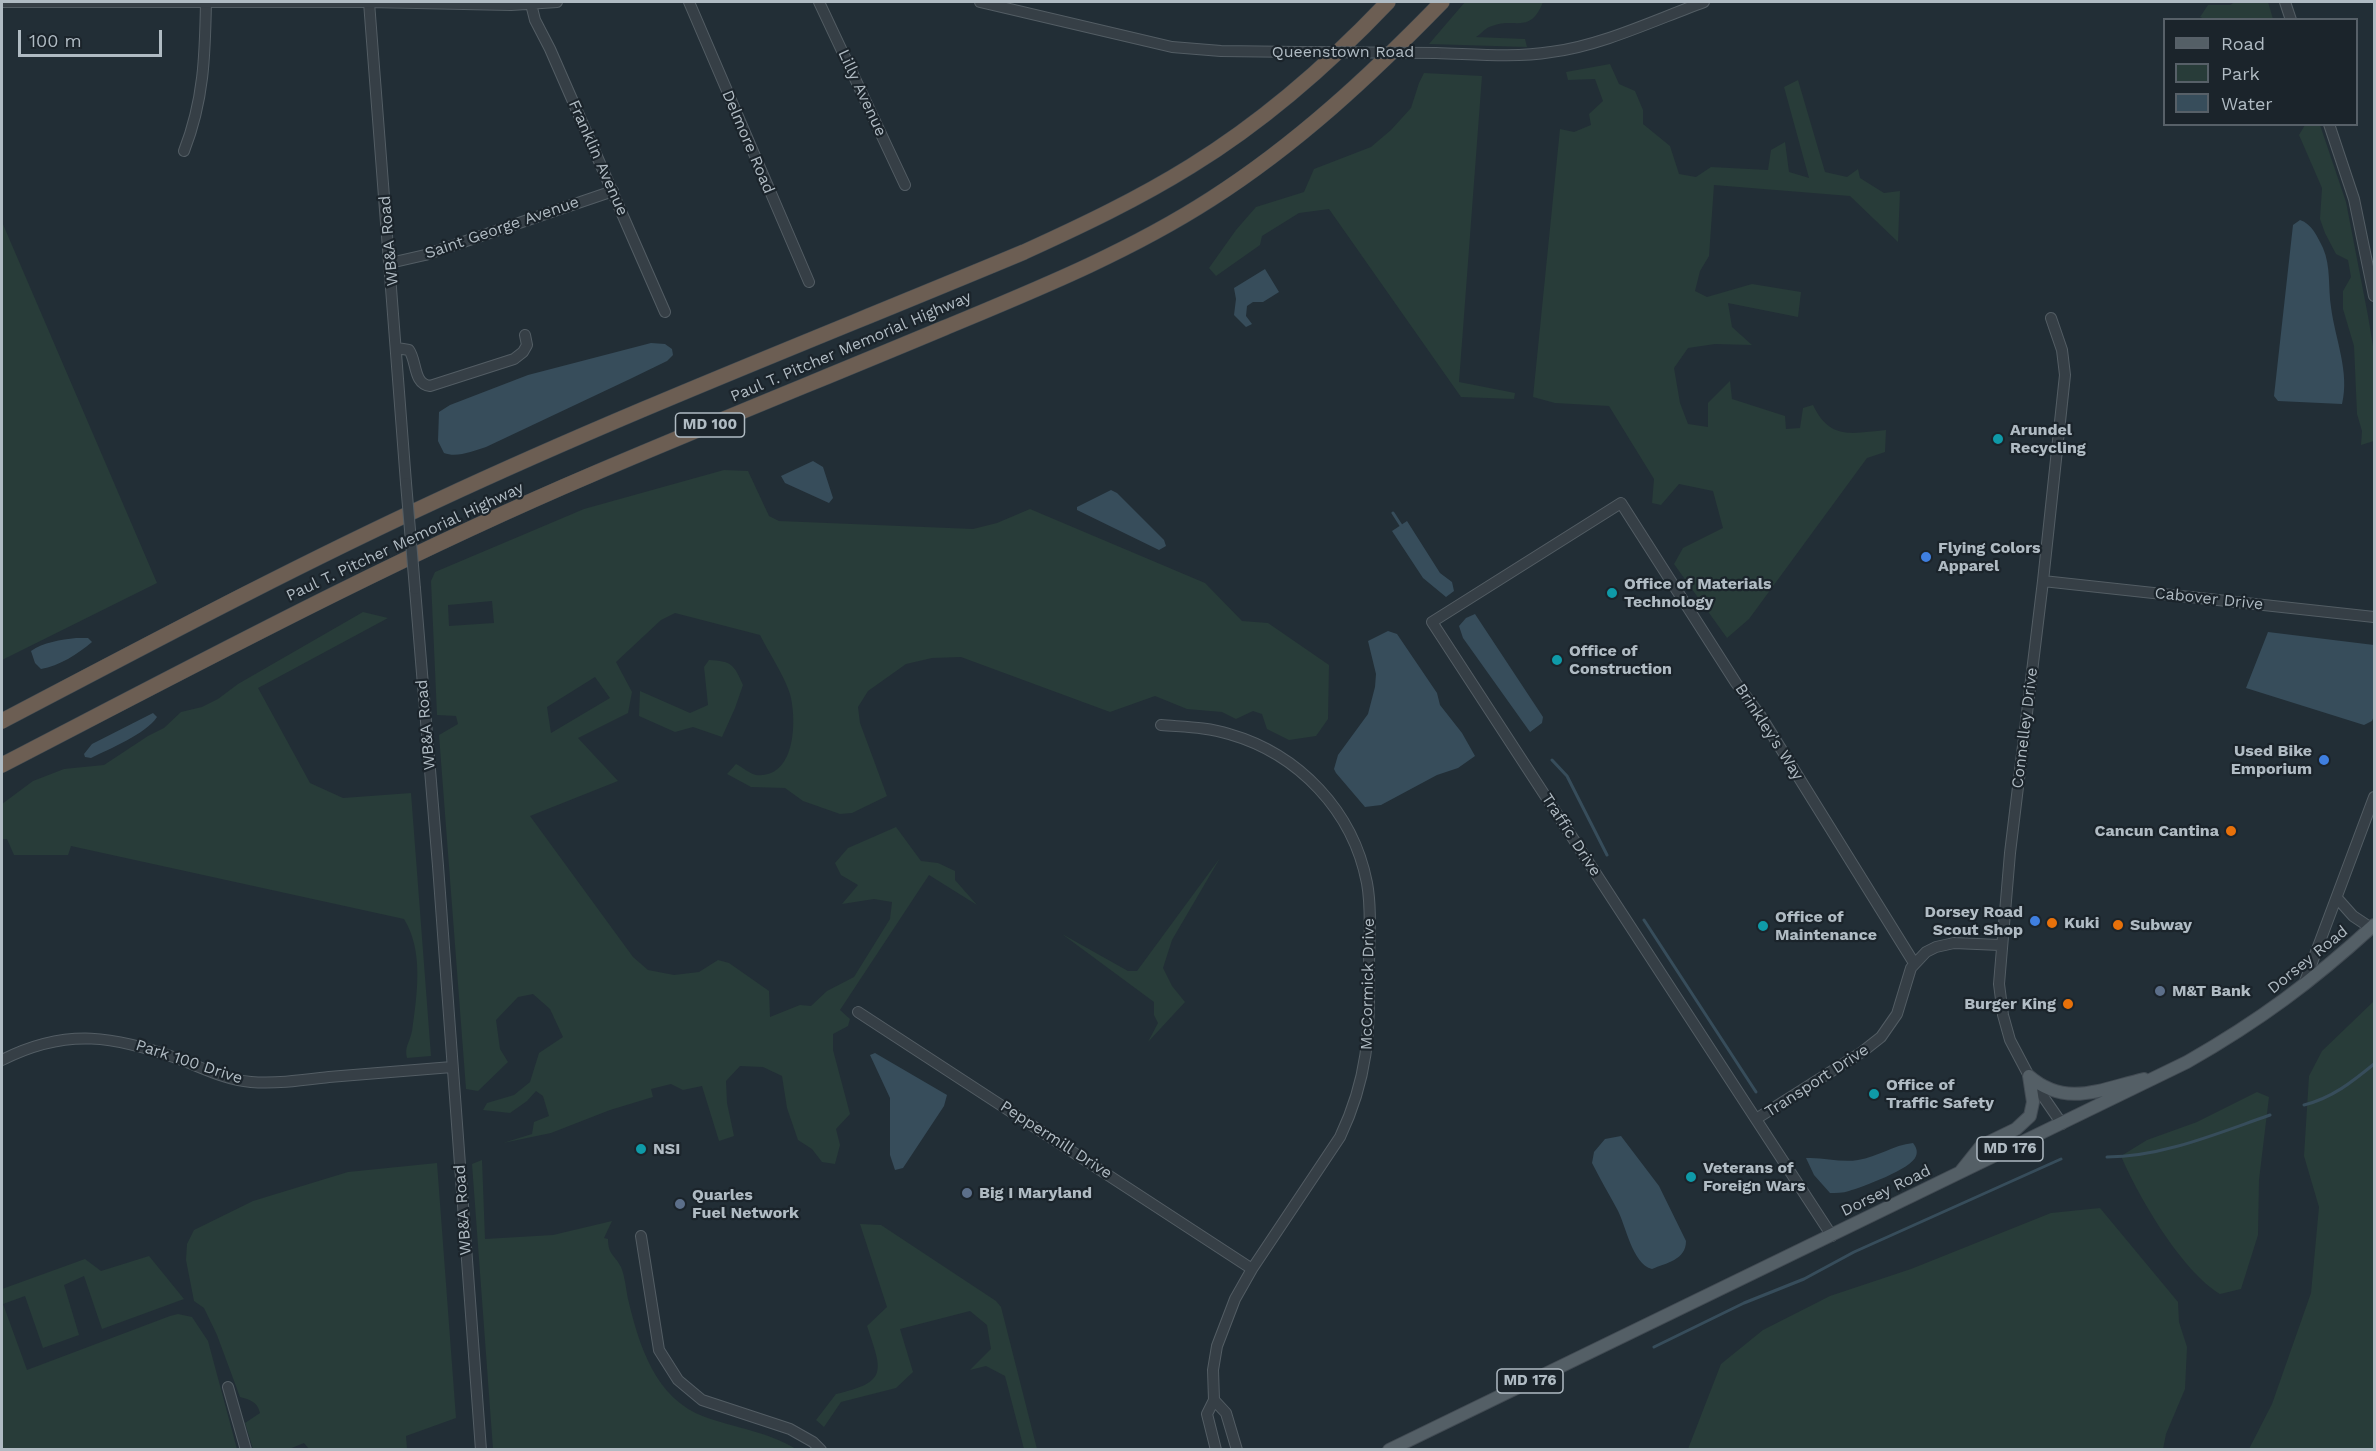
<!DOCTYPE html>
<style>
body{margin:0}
#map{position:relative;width:2376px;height:1451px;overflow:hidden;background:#222e36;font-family:"Work Sans",sans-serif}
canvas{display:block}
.frame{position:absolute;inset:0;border:3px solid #b0bbc3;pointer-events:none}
.legend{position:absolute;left:2163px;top:18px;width:195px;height:108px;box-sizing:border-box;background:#1b242b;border:2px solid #576068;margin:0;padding:8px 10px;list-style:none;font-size:18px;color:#b0bbc3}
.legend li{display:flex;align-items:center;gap:12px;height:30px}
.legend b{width:30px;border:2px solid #576068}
.scale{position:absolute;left:18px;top:30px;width:144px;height:27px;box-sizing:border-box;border:3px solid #b0bbc3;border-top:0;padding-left:8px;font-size:18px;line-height:21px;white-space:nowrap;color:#b0bbc3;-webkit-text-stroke:4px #1b242b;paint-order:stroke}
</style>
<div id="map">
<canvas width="2376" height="1451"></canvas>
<div class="frame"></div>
<ul class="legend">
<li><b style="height:8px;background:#545f66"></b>Road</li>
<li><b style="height:16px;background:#283c39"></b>Park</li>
<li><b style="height:16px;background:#374d5b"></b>Water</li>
</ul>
<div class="scale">100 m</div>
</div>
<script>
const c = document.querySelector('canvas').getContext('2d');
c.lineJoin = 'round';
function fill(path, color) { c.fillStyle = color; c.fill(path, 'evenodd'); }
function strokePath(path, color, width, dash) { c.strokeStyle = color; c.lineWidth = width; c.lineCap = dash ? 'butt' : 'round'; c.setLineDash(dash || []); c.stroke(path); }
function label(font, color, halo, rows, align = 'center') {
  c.font = font + ' "Work Sans",sans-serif'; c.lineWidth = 4.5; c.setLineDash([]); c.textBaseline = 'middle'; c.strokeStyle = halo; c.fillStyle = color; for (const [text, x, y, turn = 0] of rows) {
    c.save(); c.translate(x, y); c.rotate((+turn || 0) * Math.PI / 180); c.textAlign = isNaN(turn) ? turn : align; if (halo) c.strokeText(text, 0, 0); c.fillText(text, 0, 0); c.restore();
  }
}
const green = new Path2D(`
 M1465 2H1543C1530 35 1515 17 1492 26 1486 27 1481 34 1476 37L1525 39 1527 47 1429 44Z
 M2235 2H2268L2273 19 2207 20 2200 17 2208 5H2230Z
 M1610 64 1619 84 1635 91 1643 110V124L1670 146 1679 174 1696 177 1711 167 1768 170 1771 150 1785 142 1789 172 1809 178 1784 87 1798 80 1825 172 1847 177 1858 169 1860 178 1884 193 1900 191 1898 242 1850 196 1714 185 1709 256 1700 271 1695 291 1707 297 1752 284 1801 292 1798 317 1728 303 1732 327 1752 345 1715 344 1688 348 1674 368 1680 403 1688 424 1708 427V403L1730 381 1732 399 1785 416 1786 429 1800 428 1803 408 1813 405C1830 441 1853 433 1886 430L1885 452 1867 458 1749 619 1727 638 1674 564 1683 548 1723 528 1713 491 1679 484 1661 505 1652 503 1654 479 1609 406 1555 403 1533 397 1560 129 1574 132 1591 125 1589 114 1603 101 1595 79 1568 80 1566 72Z
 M1424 73 1482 76 1459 382 1515 393 1514 399 1461 397 1329 209 1299 213 1262 236 1260 245 1216 276 1209 268 1236 230 1256 207 1304 192 1314 169 1371 147 1391 130 1411 108 1419 83Z
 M2305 125H2320L2346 202 2368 316 2374 352V441L2361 445 2362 431 2357 414 2354 346 2343 309V291L2351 277 2348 260 2336 254 2325 233 2320 219 2322 188 2299 135Z
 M2 222 157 583 2 660Z
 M724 470 748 471 769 516 779 521 973 529 997 523 1030 509 1205 583 1242 621 1268 623 1329 665 1328 719 1316 736 1289 740 1267 729 1262 714 1253 711 1236 719 1222 712 1187 709 1155 696 1110 712 961 657 932 658 906 664 868 691 858 707 860 723 887 796 852 813 840 814 803 801 785 788 751 787 727 774 736 764C742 767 750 774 756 775 796 779 797 720 790 694 784 675 769 653 760 635L675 613 661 620 616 662 632 692 628 713 578 738 618 781 530 816 633 957 648 970 674 975 699 972 718 960 729 963 769 991 770 1017 800 1005 811 1006 827 991 854 977 890 919 892 902 874 899 842 904 858 885 841 875 835 863 848 848 896 827 921 861 938 863 955 871V880L977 905 929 875 840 1010 850 1019 848 1026 833 1034V1050L850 1114 836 1129 840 1145 835 1164 822 1162 812 1149 798 1140 787 1108 782 1076 763 1067 740 1066 726 1081 727 1103 734 1136 719 1141 702 1086 683 1090 671 1084 651 1089 653 1097 610 1110 551 1133 503 1143 532 1134 534 1122 549 1116 543 1096 536 1091 527 1101 510 1113 483 1110 487 1103 514 1095 530 1082 539 1053 563 1037 550 1009 533 994 518 997 496 1020 500 1049 508 1062 478 1091 466 1089 439 735 458 724 456 716 437 715 431 581 435 572 584 509ZM492 601 494 623 449 626 448 605ZM595 677 610 698 551 733 547 707Z
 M363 612 388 618 258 688 310 783 343 798 411 793 431 1056 407 1058C404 1047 410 1042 412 1031 417 995 424 951 404 919L71 846 68 855H14L7 839H2V804L33 781 64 769 104 765 148 736 164 728 181 712 202 707 218 699 238 684Z
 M709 660C731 661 734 664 743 685L735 708 722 737 693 727 675 732 639 716 640 691 690 713 708 705 704 667Z
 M1220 858 1172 940 1163 968 1172 986 1185 1002 1148 1042 1158 1023 1154 1015V1002L1062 934 1128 971H1137Z
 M2374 1001V1449H2249L2272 1404 2311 1293 2319 1207 2304 1156 2309 1076 2322 1051Z
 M2257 1092 2269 1097 2259 1180 2258 1235 2241 1289 2220 1294C2182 1271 2139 1198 2121 1156L2147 1140 2197 1122Z
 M482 1160 485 1239 553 1235 612 1221 604 1238 608 1239C608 1255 615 1255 621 1267 625 1277 626 1289 628 1299 639 1345 655 1399 705 1417 735 1428 769 1432 796 1449H493L472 1164Z
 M437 1163 456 1418 406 1436 407 1449H309L304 1443 289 1449H253L245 1423 260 1413C257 1401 250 1400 240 1397L217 1335 204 1308 194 1301 186 1260 187 1244 194 1230 253 1201 348 1172Z
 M2100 1208 2178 1302 2179 1322 2187 1347 2185 1389 2166 1434 2163 1449H1688L1721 1364 1763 1330 1830 1296 1911 1269 2051 1213Z
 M860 1224 881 1225 996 1301 1001 1307 1037 1449H1024L1005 1376 986 1366 970 1370 991 1349 987 1325 970 1311 900 1329 913 1372 896 1388 841 1402 824 1427 816 1420 836 1394C889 1382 882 1371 867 1326L887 1307Z
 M149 1256 184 1299 102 1329 84 1276 64 1285 79 1335 43 1348 25 1296 3 1304 27 1370 170 1316 178 1314 192 1317 208 1341 237 1449H2V1289L85 1259 101 1271Z`);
const water = new Path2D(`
 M2300 220C2312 224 2317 236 2323 248 2331 266 2328 288 2331 307 2335 339 2350 372 2342 404L2278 401 2274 396 2293 225Z
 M1265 269 1279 292 1263 302H1253L1247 306 1246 316 1252 324 1246 327 1234 315 1236 299 1234 288Z
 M651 343 665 344 672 349 673 355 667 361 630 379 486 447C473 451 457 458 444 453L438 441 439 412 450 405 528 375Z
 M813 461 823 467 833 498 829 503 785 483 781 476Z
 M1111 490 1117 493 1164 540 1166 546 1159 550 1077 510V507Z
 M1407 521 1440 573 1452 582 1454 591 1446 597 1423 578 1392 531Z
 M1475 614 1543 717 1542 723 1530 732 1463 638 1459 626 1466 618Z
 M1388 631 1397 634 1437 693 1440 705 1462 733 1475 756 1458 768 1437 775 1381 805 1365 807 1336 773 1334 769 1338 755 1368 714 1375 687 1376 674 1368 641Z
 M2268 632 2374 645V716L2372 721 2364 725 2246 688Z
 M76 638H88L92 642C78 654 59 666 41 669L35 663 31 651C43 642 61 640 76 638Z
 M153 713 157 717C146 734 109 749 91 758L85 757 84 754 92 744Z
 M875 1053 947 1095 944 1106 903 1168 895 1170 890 1155V1098L870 1055Z
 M1621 1136 1659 1186 1686 1241C1686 1260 1666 1263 1652 1269 1632 1264 1626 1225 1617 1209 1609 1194 1600 1179 1592 1163L1594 1152 1605 1139Z
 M1913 1143C1916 1147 1918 1151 1916 1156 1912 1169 1862 1187 1849 1191 1843 1193 1836 1193 1830 1193L1814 1175 1806 1158C1824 1157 1841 1163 1858 1160 1878 1157 1893 1145 1913 1143Z`);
const stream = new Path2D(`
 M1393 513 1402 527
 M1552 760 1567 776 1607 855
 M1644 920 1756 1092
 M2304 1105C2332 1098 2352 1082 2374 1064
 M2107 1157C2162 1157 2218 1133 2270 1115
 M1654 1347 1744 1303 1804 1279 1854 1252 2061 1159`);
const minor = new Path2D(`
 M2 2H369L511 5 557 2
 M369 2 406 483
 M689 2 809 282
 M819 2 905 185
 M980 2 1172 47 1221 51 1299 52
 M2285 2 2291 20
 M531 4 535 20 550 49 665 312
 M1436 53C1474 54 1514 58 1551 52 1601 46 1657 19 1704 2
 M2329 124 2354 199 2374 296
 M184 151C204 100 205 55 206 2
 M390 263 425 255 613 191
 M2051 318 2062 350 2065 375 2043 581 2010 853 1999 984 2003 1015 2010 1040 2029 1076 2062 1124
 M397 348 409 350C417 361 413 384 430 386L514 359 523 352 527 345 525 335
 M2043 581 2374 617
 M415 589 438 866 481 1450
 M1161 725C1184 727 1207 727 1229 734 1299 754 1353 811 1367 883 1372 910 1369 941 1369 969 1370 1033 1368 1078 1340 1137L1252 1269 1235 1299 1217 1346 1213 1370 1214 1400 1207 1414 1216 1450
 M2337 898 2353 916 2371 928
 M2304 984 2374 797
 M858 1012 1252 1269
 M2 1060C67 1027 115 1036 182 1060 204 1069 227 1080 251 1082 277 1084 304 1080 329 1077 370 1074 411 1070 452 1067
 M1756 1119 1862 1052 1881 1037 1897 1014 1911 968 1926 952 1936 947 1954 943 2000 945
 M641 1236 659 1350 678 1380 702 1400 790 1429 813 1442 821 1450
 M1832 1236 1432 622 1621 503 1736 683 1760 715 1914 963
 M228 1387 246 1450
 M1214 1400 1226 1413 1237 1450`);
const major = new Path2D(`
 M2029 1076C2066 1108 2101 1089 2144 1079
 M1961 1171 1981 1146 2016 1129 2030 1116 2033 1102 2029 1076
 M1389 1450 2187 1062C2259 1021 2313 981 2374 925`);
const highway = new Path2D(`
 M2 721C145 646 289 569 436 501 629 411 828 334 1024 252 1081 226 1138 199 1191 166 1264 121 1330 63 1388 2
 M2 765C197 664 391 560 593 474 710 424 827 377 944 328 1035 290 1127 253 1211 199 1297 144 1371 75 1442 2`);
const minorBridge = new Path2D(`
 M1299 52 1436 53
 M406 483 415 589`);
const markers = [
 [1998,439,6,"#0f9aa8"],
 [1926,557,6,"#3f7fe0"],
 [1612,593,6,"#0f9aa8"],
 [1557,660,6,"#0f9aa8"],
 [2324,760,6,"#3f7fe0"],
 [2231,831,6,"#e8710a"],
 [2035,921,6,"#3f7fe0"],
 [2052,923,6,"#e8710a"],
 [2118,925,6,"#e8710a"],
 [1763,926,6,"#0f9aa8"],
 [2160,991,6,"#5c6f8a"],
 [2068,1004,6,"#e8710a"],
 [1874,1094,6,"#0f9aa8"],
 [641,1149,6,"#0f9aa8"],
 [1691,1177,6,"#0f9aa8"],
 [967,1193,6,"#5c6f8a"],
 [680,1204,6,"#5c6f8a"]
];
const shields = [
 [710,425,69],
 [2010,1149,66],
 [1530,1381,66]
];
const shieldNames = [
 ["MD 100",710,425],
 ["MD 176",2010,1149],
 ["MD 176",1530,1381]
];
const streetNames = [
 ["Queenstown Road",1343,52],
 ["Lilly Avenue",862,93,65],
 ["Delmore Road",748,142,67],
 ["Franklin Avenue",598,158,66],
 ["Saint George Avenue",502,228,-19],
 ["WB&A Road",389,241,-95],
 ["Paul T. Pitcher Memorial Highway",851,347,-23],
 ["Paul T. Pitcher Memorial Highway",405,542,-25],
 ["Cabover Drive",2209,599,6],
 ["WB&A Road",426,725,-95],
 ["Connelley Drive",2025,728,-83],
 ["Brinkley's Way",1769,732,57],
 ["Traffic Drive",1571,835,57],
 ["Dorsey Road",2308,960,-39],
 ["McCormick Drive",1368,984,-89],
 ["Park 100 Drive",189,1062,18],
 ["Transport Drive",1817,1081,-33],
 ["Peppermill Drive",1056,1140,33],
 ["Dorsey Road",1886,1191,-26],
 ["WB&A Road",463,1210,-94]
];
const poiNames = [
 ["Arundel",2010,430],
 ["Recycling",2010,448],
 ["Flying Colors",1938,548],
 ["Apparel",1938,566],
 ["Office of Materials",1624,584],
 ["Technology",1624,602],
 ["Office of",1569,651],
 ["Construction",1569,669],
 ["Used Bike",2312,751,"right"],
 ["Emporium",2312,769,"right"],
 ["Cancun Cantina",2219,831,"right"],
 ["Dorsey Road",2023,912,"right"],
 ["Scout Shop",2023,930,"right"],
 ["Office of",1775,917],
 ["Maintenance",1775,935],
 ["Kuki",2064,923],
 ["Subway",2130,925],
 ["M&T Bank",2172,991],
 ["Burger King",2056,1004,"right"],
 ["Office of",1886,1085],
 ["Traffic Safety",1886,1103],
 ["NSI",653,1149],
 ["Veterans of",1703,1168],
 ["Foreign Wars",1703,1186],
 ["Big I Maryland",979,1193],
 ["Quarles",692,1195],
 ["Fuel Network",692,1213]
];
fill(green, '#283c39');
fill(water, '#374d5b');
strokePath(stream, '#374d5b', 3);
strokePath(minor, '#535d64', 12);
strokePath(major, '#424b53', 14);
strokePath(highway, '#404a51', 16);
strokePath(minor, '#363f46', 10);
strokePath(major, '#545f66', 12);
strokePath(highway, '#6c5e53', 15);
strokePath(minorBridge, '#535d64', 12, []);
strokePath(minorBridge, '#363f46', 10);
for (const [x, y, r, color] of markers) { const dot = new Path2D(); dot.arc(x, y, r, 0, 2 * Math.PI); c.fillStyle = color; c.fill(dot); strokePath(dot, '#1b242b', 2); }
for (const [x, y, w] of shields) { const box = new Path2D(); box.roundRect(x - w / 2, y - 12, w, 24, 4.5); c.fillStyle = '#1b242b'; c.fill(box); strokePath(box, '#b0bbc3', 1.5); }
label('bold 15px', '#b0bbc3', null, shieldNames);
label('16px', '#b0bbc3', '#1b242b', streetNames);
label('bold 16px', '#b0bbc3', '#1b242b', poiNames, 'left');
</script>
